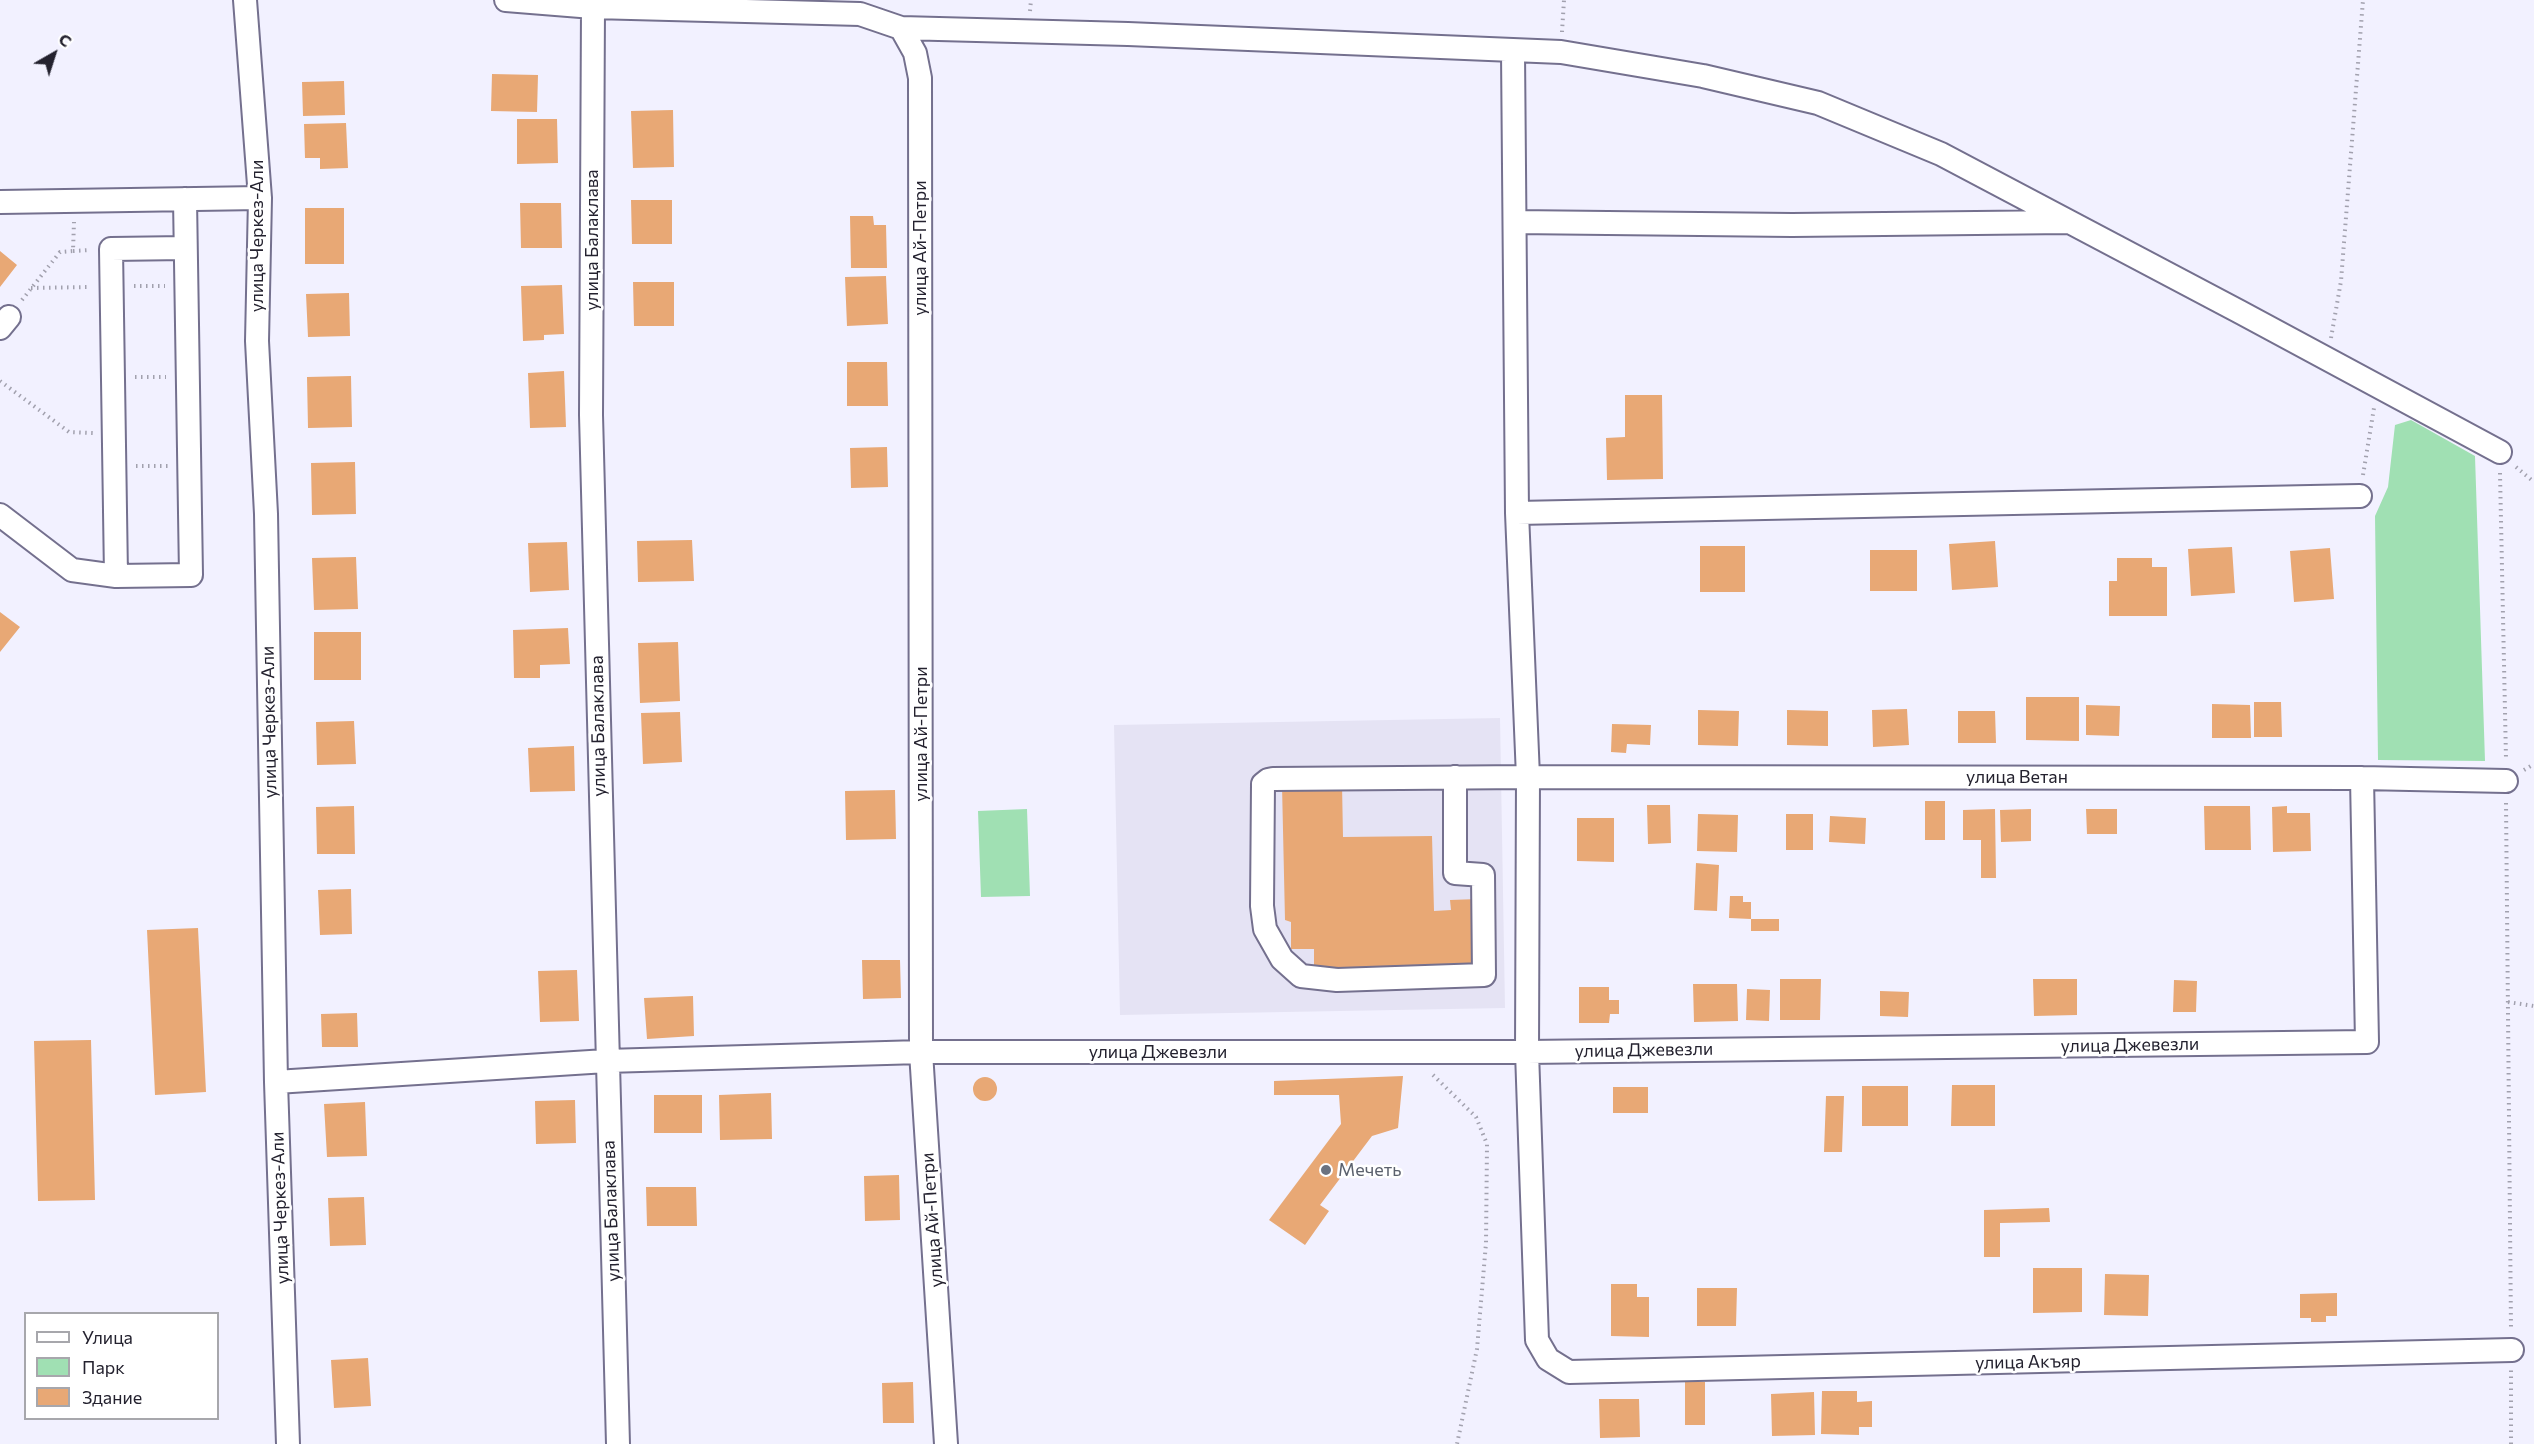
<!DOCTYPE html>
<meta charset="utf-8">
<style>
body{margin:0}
#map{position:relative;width:2534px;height:1444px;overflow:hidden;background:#f2f1ff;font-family:Commissioner,sans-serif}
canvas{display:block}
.legend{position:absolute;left:24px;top:1312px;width:195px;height:108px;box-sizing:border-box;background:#fff;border:2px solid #a7a7ac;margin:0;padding:8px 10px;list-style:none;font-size:18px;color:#24222f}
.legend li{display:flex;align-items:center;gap:12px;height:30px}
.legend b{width:30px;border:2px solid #a7a7ac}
.north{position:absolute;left:24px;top:24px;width:60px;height:60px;-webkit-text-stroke:4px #fff;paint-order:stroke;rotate:39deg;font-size:16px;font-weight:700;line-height:24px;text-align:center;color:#24222f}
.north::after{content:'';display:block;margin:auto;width:21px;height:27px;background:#24222f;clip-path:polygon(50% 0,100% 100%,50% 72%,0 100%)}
</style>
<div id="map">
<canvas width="2534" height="1444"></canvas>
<ul class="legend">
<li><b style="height:8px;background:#fff"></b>Улица</li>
<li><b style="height:16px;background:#a0e0b3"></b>Парк</li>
<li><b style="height:16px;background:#e8a875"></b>Здание</li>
</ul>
<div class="north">С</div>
</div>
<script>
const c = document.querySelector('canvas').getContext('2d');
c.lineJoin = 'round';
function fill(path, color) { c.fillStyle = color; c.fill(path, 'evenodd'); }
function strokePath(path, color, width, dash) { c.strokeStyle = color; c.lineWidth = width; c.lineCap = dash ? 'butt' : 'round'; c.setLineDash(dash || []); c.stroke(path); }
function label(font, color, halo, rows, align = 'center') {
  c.font = font + ' Commissioner,sans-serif'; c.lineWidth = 5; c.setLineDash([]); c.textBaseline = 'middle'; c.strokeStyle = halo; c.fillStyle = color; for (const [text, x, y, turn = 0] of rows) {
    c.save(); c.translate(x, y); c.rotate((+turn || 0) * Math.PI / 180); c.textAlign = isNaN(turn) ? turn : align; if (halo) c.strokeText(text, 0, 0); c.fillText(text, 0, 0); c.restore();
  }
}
const built = new Path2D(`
 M1500 718 1505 1008 1120 1015 1114 725Z`);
const green = new Path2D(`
 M2411 420 2475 456 2485 761 2378 760 2375 516 2388 487 2395 425Z
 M1027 809 1030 896 981 897 978 811Z`);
const building = new Path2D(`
 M492 74 538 75 537 112 491 111Z
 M344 81 345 115 303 116 302 82Z
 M673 110 674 167 633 168 631 111Z
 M517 119H557L558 163 517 164Z
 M346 123 348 168 320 169V158H305L304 124Z
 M631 200H672V244H632Z
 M520 203H561L562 248H521Z
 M305 208H344V264H305Z
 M850 216H873L874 225H886L887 268H851Z
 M0 251 17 265 0 287Z
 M886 276 888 324 847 326 845 277Z
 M633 282H674V326H634Z
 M562 285 564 334 544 335V340L523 341 521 286Z
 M349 293 350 336 308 337 306 294Z
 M847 362H887L888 406H847Z
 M564 371 566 427 530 428 528 373Z
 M351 376 352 427 308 428 307 377Z
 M1625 395H1662L1663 479 1607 480 1606 438 1625 437Z
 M887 447 888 487 851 488 850 448Z
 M355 462 356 514 312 515 311 463Z
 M692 540 694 581 638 582 637 541Z
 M1995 541 1998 587 1952 590 1949 544Z
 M567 542 569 590 530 592 528 543Z
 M1700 546H1745V592H1700Z
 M2232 547 2235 593 2191 596 2188 549Z
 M2330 548 2334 599 2294 602 2290 551Z
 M1870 550H1917V591H1870Z
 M356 557 358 609 314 610 312 558Z
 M2117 558H2152V567H2167V616H2109V581H2117Z
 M0 612 20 627 0 652Z
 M568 628 570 664 540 665V678H514L513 630Z
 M314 632H361V680H314Z
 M678 642 680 701 640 703 638 643Z
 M2026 697H2079V741L2026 740Z
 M2254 702H2281L2282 737H2254Z
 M2212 704 2250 705 2251 738H2212Z
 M2086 705 2120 706 2119 736 2086 735Z
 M1907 709 1909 745 1873 747 1872 710Z
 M1698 710 1739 711 1738 746 1698 745Z
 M1787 710 1828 711V746L1787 745Z
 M1958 711H1995L1996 743H1958Z
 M680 712 682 762 643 764 641 713Z
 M354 721 356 764 317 765 316 722Z
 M1612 724 1651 725 1650 745 1627 744 1626 753 1611 752Z
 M574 746 575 791 530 792 528 748Z
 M1342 784 1343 837 1432 836 1434 911 1451 910 1450 900 1478 899 1480 969 1453 970V965H1432L1433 969 1314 967V949H1291V922L1285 920 1282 785Z
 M895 790 896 839 846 840 845 791Z
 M1925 801H1945V840H1925Z
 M1647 805H1670L1671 843 1648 844Z
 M354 806 355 854H317L316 807Z
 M2204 806H2250L2251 850H2205Z
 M2287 806V813H2310L2311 851 2273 852 2272 807Z
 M1995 809 1996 878H1981V840H1963V810Z
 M2031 809V841L2001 842 2000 810Z
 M2086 809H2117V834H2087Z
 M1698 814 1738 815 1737 852 1697 851Z
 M1786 814H1813V850H1786Z
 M1830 816 1866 818 1865 844 1829 842Z
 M1577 818H1614V862L1577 861Z
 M1696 863 1719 865 1717 911 1694 910Z
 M351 889 352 934 320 935 318 890Z
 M1730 896H1743V902H1751V919L1729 918Z
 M1751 919H1779V931H1751Z
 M198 928 206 1092 155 1095 147 930Z
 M862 960H900L901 998 863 999Z
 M577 970 579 1021 540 1022 538 971Z
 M1780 979H1821L1820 1020H1780Z
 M2033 979H2077V1015L2034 1016Z
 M2174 980 2197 981 2196 1012H2173Z
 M1693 984H1737L1738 1021 1694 1022Z
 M1579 987H1609V1000H1619V1014H1610L1609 1023H1579Z
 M1747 989 1770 990 1769 1021 1746 1020Z
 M1880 991 1909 992 1908 1017 1880 1016Z
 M693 996 694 1036 647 1039 644 998Z
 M357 1013 358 1047H322L321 1014Z
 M91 1040 95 1200 38 1201 34 1041Z
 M1403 1076 1398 1128 1372 1136 1320 1205 1329 1211 1305 1245 1269 1220 1341 1124 1339 1095H1274V1081Z
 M973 1089a12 12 0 1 1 24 0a12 12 0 1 1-24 0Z
 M1952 1085H1995V1126H1951Z
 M1862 1086H1908V1126H1862Z
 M1613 1087H1648V1113H1613Z
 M771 1093 772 1139 720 1140 719 1095Z
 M654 1095H702V1133H654Z
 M1826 1096H1844L1842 1152H1824Z
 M575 1100 576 1143 536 1144 535 1101Z
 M365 1102 367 1156 327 1157 324 1104Z
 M899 1175 900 1220 865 1221 864 1176Z
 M646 1187H696L697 1226H647Z
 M364 1197 366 1245 330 1246 328 1198Z
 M2049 1208 2050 1222 2000 1223V1257H1984V1210Z
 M2033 1268H2082V1312L2033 1313Z
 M2105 1274 2149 1275 2148 1316 2104 1315Z
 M1611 1284H1637V1297H1649V1337L1611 1336Z
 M1697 1288H1737L1736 1326H1697Z
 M2337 1293V1316H2326V1322H2311V1318H2300V1294Z
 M368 1358 371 1406 334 1408 331 1360Z
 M913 1382 914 1423H883L882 1383Z
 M1685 1382H1705V1425H1685Z
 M1822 1391H1857V1402L1872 1401V1427H1859V1435L1821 1434Z
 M1814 1392 1815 1435 1772 1436 1771 1394Z
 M1599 1399H1639L1640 1437 1600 1438Z`);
const path = new Path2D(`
 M1030 11 1031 0
 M1562 32 1564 0
 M73 251 91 250
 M134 286H165
 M31 288 90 287
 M22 300 60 252 73 251 74 222
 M2331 338 2341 281 2363 0
 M135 377H166
 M0 381 69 432 93 433
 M136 466H168
 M2516 467 2534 482
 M2500 473 2506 759
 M2363 475 2374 408
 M2524 770 2534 764
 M2506 803 2511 1329
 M2508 1002 2534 1006
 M1433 1075 1476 1117 1487 1144 1486 1243 1477 1349 1457 1444
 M2511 1444V1370`);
const minor = new Path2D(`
 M245 0 260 198 257 341 266 514 276 1082 288 1444
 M506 0 593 7 860 14 901 28 1128 34 1561 52 1703 76 1818 103 1941 154 2240 312 2500 452
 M593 7 591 415 618 1444
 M901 28 915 53 920 78 921 1052 946 1444
 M1513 52 1517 513 1528 777 1527 1052 1537 1340 1548 1359 1569 1372 2512 1350
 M185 199 191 575 116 576 111 249 185 248
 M0 202 260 198
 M1515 222 1792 225 2068 222
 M0 328 9 317
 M1517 513 2360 496
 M0 515 72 570 116 576
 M1455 777V873L1483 875 1484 975 1337 980 1301 976 1282 959 1265 929 1262 906 1263 784 1268 780 1273 779 1528 777 2362 778 2506 781
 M276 1082 606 1061 921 1052H1527L2367 1042 2362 778`);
const markers = [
 [1326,1170,6,"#6b7280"]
];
const streetNames = [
 ["улица Черкез-Али",257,236,-90],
 ["улица Балаклава",592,240,-90],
 ["улица Ай-Петри",920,248,-90],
 ["улица Черкез-Али",269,722,-91],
 ["улица Балаклава",598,726,-91],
 ["улица Ай-Петри",921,734,-90],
 ["улица Ветан",2017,777],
 ["улица Джевезли",2130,1045,-1],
 ["улица Джевезли",1644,1050,-1],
 ["улица Джевезли",1158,1052],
 ["улица Черкез-Али",280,1208,-92],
 ["улица Балаклава",611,1211,-92],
 ["улица Ай-Петри",932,1220,-94],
 ["улица Акъяр",2028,1362,-1]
];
const worshipNames = [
 ["Мечеть",1338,1170]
];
fill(built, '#e5e3f4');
fill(green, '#a0e0b3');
fill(building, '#e8a875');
strokePath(minor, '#74708e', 26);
strokePath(path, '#a2a1ae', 4, [1.5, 4.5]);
strokePath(minor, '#fff', 22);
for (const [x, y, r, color] of markers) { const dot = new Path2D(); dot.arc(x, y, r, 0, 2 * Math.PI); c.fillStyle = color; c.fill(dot); strokePath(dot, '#fff', 2); }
label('18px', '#24222f', '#fff', streetNames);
label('18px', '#5b616d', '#fff', worshipNames, 'left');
</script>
